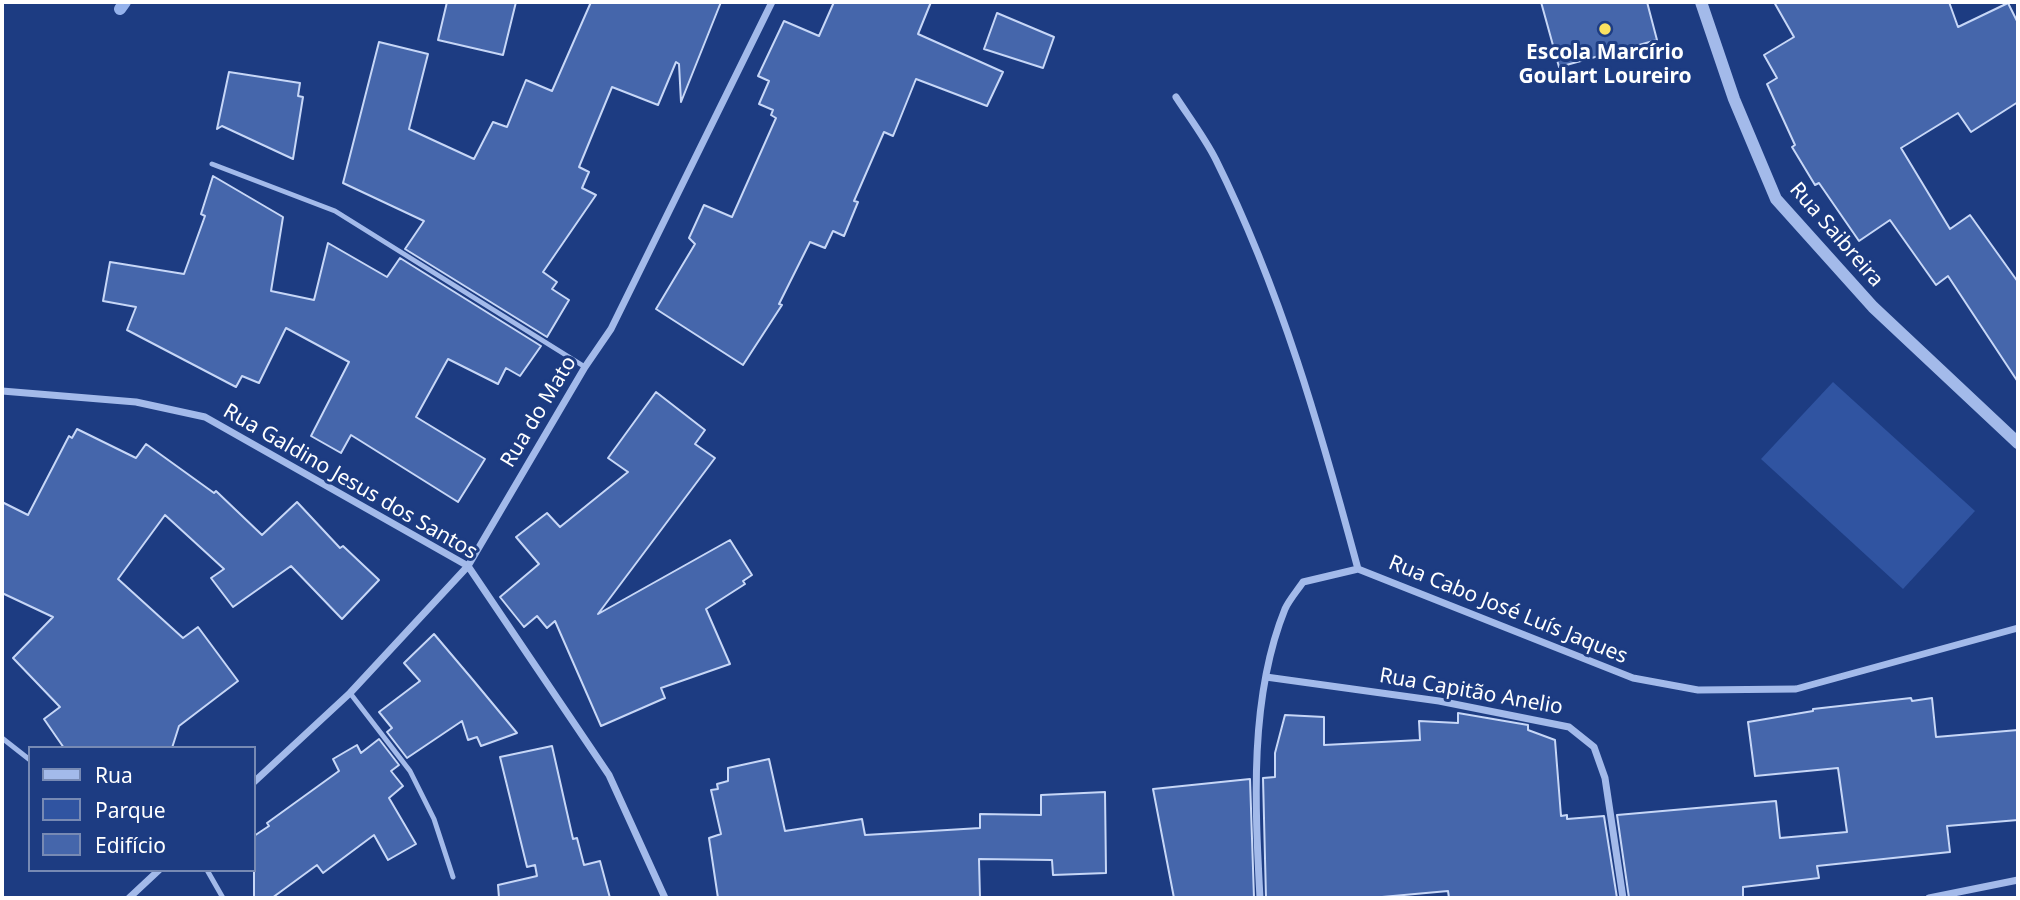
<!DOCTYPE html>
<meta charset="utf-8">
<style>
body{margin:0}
#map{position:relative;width:2020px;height:900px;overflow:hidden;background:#1d3c82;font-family:"Noto Sans",sans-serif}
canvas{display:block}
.frame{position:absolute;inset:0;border:4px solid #fff;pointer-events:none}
.legend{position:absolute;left:28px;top:746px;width:228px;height:126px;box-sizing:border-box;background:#1d3c82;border:2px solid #778ab4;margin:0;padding:9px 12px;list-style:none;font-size:21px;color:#fff}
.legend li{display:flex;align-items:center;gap:14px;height:35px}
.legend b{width:35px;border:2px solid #778ab4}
</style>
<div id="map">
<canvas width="2020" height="900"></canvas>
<div class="frame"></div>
<ul class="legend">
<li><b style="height:9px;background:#a3baea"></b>Rua</li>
<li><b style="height:19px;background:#3054a1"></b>Parque</li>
<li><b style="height:19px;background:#4566ab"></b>Edifício</li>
</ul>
</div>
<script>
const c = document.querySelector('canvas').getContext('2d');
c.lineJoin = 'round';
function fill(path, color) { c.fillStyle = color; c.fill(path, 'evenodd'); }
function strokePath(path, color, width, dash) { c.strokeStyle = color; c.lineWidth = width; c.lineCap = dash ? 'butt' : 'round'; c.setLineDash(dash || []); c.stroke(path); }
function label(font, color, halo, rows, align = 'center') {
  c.font = font + ' "Noto Sans",sans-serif'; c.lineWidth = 6; c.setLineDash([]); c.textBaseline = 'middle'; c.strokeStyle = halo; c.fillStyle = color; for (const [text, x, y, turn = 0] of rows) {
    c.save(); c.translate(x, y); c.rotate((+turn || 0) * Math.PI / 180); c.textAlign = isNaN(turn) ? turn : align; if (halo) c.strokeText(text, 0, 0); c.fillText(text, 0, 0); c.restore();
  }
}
const green = new Path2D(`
 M1833 382 1975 511 1903 589 1761 459Z`);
const stream = new Path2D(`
 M120 9 125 2`);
const building = new Path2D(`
 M447 2H516L503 55 438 40Z
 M591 2H721L681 102 679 64 676 62 658 105 612 87 579 167 589 172 582 188 596 195 543 272 557 282 552 289 569 300 547 337 405 249 424 221 343 183 379 42 428 54 409 129 474 159 493 122 507 127 526 80 552 91Z
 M834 2H931L918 34 1003 72 987 106 916 79 893 136 884 132 854 201 858 202 844 236 833 231 825 248 810 242 779 304 782 305 743 365 656 309 695 244 689 238 704 205 732 217 776 118 771 115 773 110 759 104 769 81 758 76 784 21 819 36Z
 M1541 2H1647L1657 40 1559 67Z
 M1774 2H1949L1958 27 2008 3 2018 23V102L1971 132 1958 113 1901 148 1950 229 1970 215 2018 282V382L1948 276 1936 285 1890 220 1859 241 1819 183 1815 185 1792 147 1795 145 1767 84 1777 78 1764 55 1794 37Z
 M997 13 1054 37 1043 68 984 49Z
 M229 72 300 83 298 96 303 97 293 159 222 126 217 129Z
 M213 176 283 217 271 291 314 300 328 243 387 277 400 258 541 346 520 376 506 368 498 384 448 359 416 417 485 459 458 502 351 435 341 453 311 436 349 362 286 328 259 383 242 376 236 387 127 330 136 307 103 301 110 262 184 274 205 216 201 214Z
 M656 392 705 430 695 444 715 458 598 614 730 540 752 575 743 581 745 584 706 609 730 664 661 688 665 698 601 726 555 621 547 628 537 616 524 627 500 597 539 564 516 537 547 513 560 527 628 472 608 458Z
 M77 429 136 458 146 444 214 493 216 491 262 535 297 502 340 548 343 546 379 580 342 619 291 566 233 607 211 578 224 569 165 515 118 579 183 638 198 627 238 681 179 726 172 748H64L44 719 60 707 13 658 53 617 2 593V502L28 515 69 436 72 438Z
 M434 634 473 680 517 733 481 746 477 737 468 740 462 721 407 758 387 732 392 728 379 712 420 681 404 663Z
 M1911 698 1912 701 1932 698 1936 737 2018 730V820L1947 826 1950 852 1817 866 1819 878 1743 887V898H1629L1617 815 1776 801 1780 838 1847 832 1838 768 1755 776 1748 722 1813 711V709Z
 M1458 713 1528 725V730L1555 740 1561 816 1567 815V819L1604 816 1617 898H1449L1448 891 1371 898H1266L1263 778 1275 777V753L1285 715 1324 717V745L1420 740 1419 721 1458 723Z
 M379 739 399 765 391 771 403 786 389 798 416 844 388 860 374 835 323 873 317 865 272 898H254V836L269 826 267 823 339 771 333 759 357 745 361 753Z
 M552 746 573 839 577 838 584 865 600 861 610 898H499L498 885 537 876 535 865 527 867 500 757Z
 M769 759 785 831 862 819 865 835 980 828V814L1041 815V795L1105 792 1106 873 1053 875 1052 860 979 859 980 898H718L709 838 721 834 711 790 718 789 717 784 728 781V768Z
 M1250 779 1254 898H1174L1153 789Z`);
const service = new Path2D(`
 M212 164 335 211 585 367
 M350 693 410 771 434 819 453 877
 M2 738 30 760
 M207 870 223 898`);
const minor = new Path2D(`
 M1176 97C1189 117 1205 138 1216 160 1281 291 1320 428 1358 569
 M2 391 136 402 205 417 468 566 609 775 665 898
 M1266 677 1439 701 1569 727 1594 747 1605 778 1623 898
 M254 782 350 693 468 566 585 367 611 329 772 2
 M129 898 159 870
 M1260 898C1255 805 1249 698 1285 609 1289 600 1297 591 1303 582L1358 569 1633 678 1698 690 1796 689 2018 628
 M1929 898 2018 880`);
const tertiary = new Path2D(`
 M1701 2 1734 99 1776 199 1873 307 2018 443`);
const markers = [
 [1605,29,7,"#fae161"]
];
const poiNames = [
 ["Escola Marcírio",1605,53],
 ["Goulart Loureiro",1605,77]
];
const streetNames = [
 ["Rua Saibreira",1836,235,49],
 ["Rua do Mato",539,412,-59],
 ["Rua Galdino Jesus dos Santos",350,482,30],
 ["Rua Cabo José Luís Jaques",1508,610,22],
 ["Rua Capitão Anelio",1471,692,10]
];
fill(green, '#3054a1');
strokePath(stream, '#96b3ec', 12);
fill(building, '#4566ab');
strokePath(building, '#c7d7f7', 2);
strokePath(service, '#a3baea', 5);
strokePath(minor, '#a3baea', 7);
strokePath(tertiary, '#a3baea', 12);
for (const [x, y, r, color] of markers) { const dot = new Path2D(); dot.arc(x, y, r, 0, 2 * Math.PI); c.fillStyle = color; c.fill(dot); strokePath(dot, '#1d3c82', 2.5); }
label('bold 21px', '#fff', '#1d3c82', poiNames);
label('21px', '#fff', '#1d3c82', streetNames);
</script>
